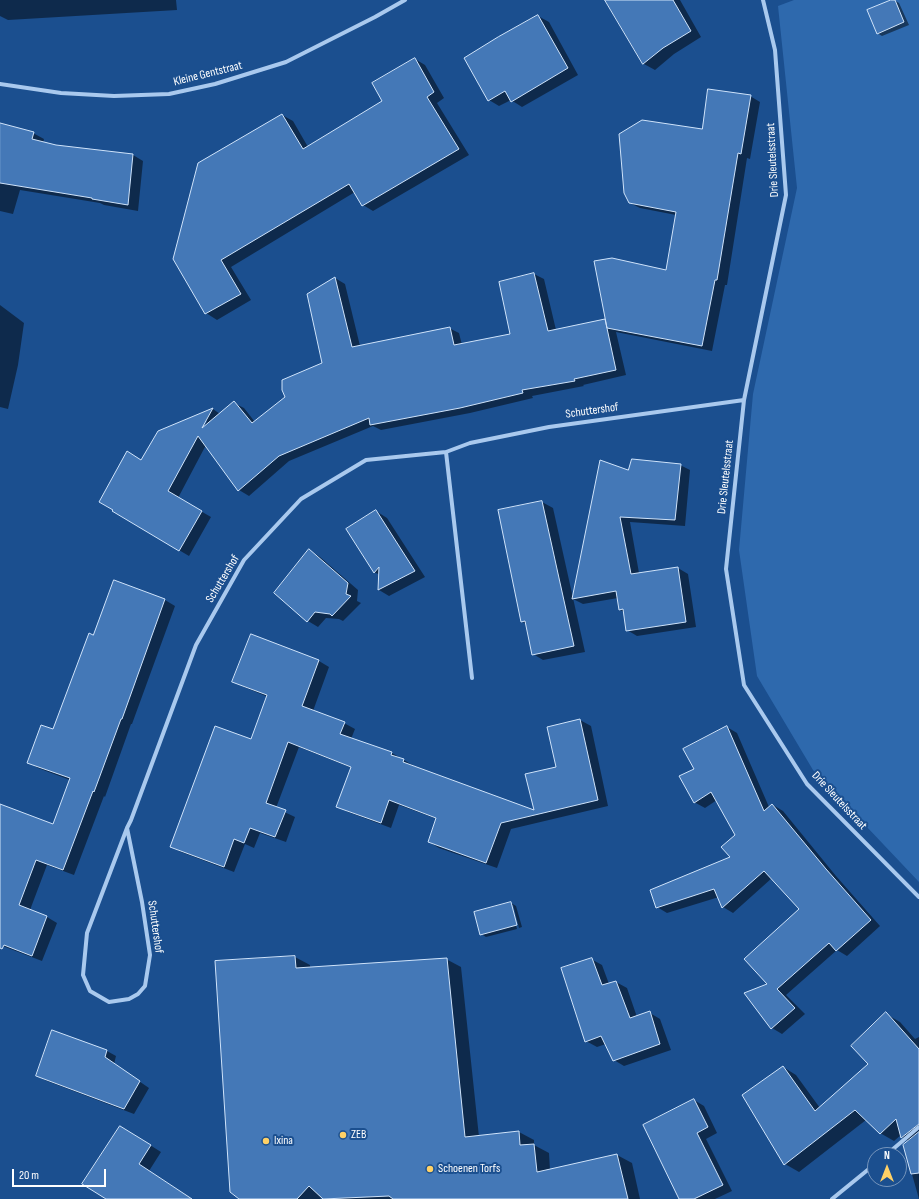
<!DOCTYPE html>
<style>
body{margin:0}
#map{position:relative;width:919px;height:1199px;overflow:hidden;background:#1b4f8f;font-family:"Sofia Sans Condensed",sans-serif}
canvas{display:block}
.north{position:absolute;left:867px;top:1147px;width:40px;height:40px;box-sizing:border-box;background:#1b4f8f;border:1px solid #7695bc;border-radius:50%;rotate:0deg;font-size:11px;font-weight:700;line-height:16px;text-align:center;color:#fff}
.north::after{content:'';display:block;margin:auto;width:14px;height:18px;background:#ffd166;clip-path:polygon(50% 0,100% 100%,50% 72%,0 100%)}
.scale{position:absolute;left:12px;top:1169px;width:94px;height:18px;box-sizing:border-box;border:2px solid #fff;border-top:0;padding-left:5px;font-size:12px;line-height:14px;white-space:nowrap;color:#fff;-webkit-text-stroke:3px #1b4f8f;paint-order:stroke}
</style>
<div id="map">
<canvas width="919" height="1199"></canvas>
<div class="north">N</div>
<div class="scale">20 m</div>
</div>
<script>
const c = document.querySelector('canvas').getContext('2d');
c.lineJoin = 'round';
function fill(path, color) { c.fillStyle = color; c.fill(path, 'evenodd'); }
function strokePath(path, color, width, dash) { c.strokeStyle = color; c.lineWidth = width; c.lineCap = dash ? 'butt' : 'round'; c.setLineDash(dash || []); c.stroke(path); }
function label(font, color, halo, rows, align = 'center') {
  c.font = font + ' "Sofia Sans Condensed",sans-serif'; c.lineWidth = 4; c.setLineDash([]); c.textBaseline = 'middle'; c.strokeStyle = halo; c.fillStyle = color; for (const [text, x, y, turn = 0] of rows) {
    c.save(); c.translate(x, y); c.rotate((+turn || 0) * Math.PI / 180); c.textAlign = isNaN(turn) ? turn : align; if (halo) c.strokeText(text, 0, 0); c.fillText(text, 0, 0); c.restore();
  }
}
const green = new Path2D(`
 M794 0H919V882L813 770 757 676 739 550 753 394 797 188 778 6Z`);
const shadow = new Path2D(`
 M0 0H176L177 10 8 20 0 16Z
 M606 0H680L701 37 674 54 655 70 644 64Z
 M894 0 899 3 909 25 882 36 877 33Z
 M538 16 549 22 578 75 522 107 511 100 499 106 489 100Z
 M415 59 425 65 444 98 437 103 469 155 373 211 363 205 355 192 231 267 251 300 217 320 206 313 174 259 282 115 293 121 308 147 384 102Z
 M750 96 760 102 750 159 747 158 727 285H725L712 351 616 332 626 375 583 385 584 386 532 396 533 398 470 413 381 430 373 426 289 461 249 496 239 490 206 445 178 498 211 517 189 556 113 511 158 432 213 409 220 414 234 403 244 408 255 422 286 398 324 364 335 278 345 284 360 346 449 328 459 333 462 345 512 335 500 283 534 274 544 279 556 330 604 320 607 321 667 271 676 215 640 208 630 203 703 130ZM205 421H207L201 433 199 432Z
 M0 124 33 133 44 139 43 143 56 146 133 155 143 161 138 211 104 205 100 203 20 190 13 214 0 211Z
 M0 305 24 323 18 365 8 409 0 407Z
 M601 461 629 471 680 465 690 470 685 526 630 522 639 573 678 568 688 574 696 627 637 636 627 630 624 612 620 610 618 598 583 604 573 599Z
 M542 502 553 508 585 652 543 660 533 654 526 624 521 621Z
 M376 511 387 518 425 577 389 596 379 590 380 575 374 572Z
 M309 550 320 557 358 590 357 601 361 603 343 621 339 619 326 618 318 627 308 621 276 592Z
 M165 600 175 606 132 724H131L105 797 104 796 74 875 47 865 30 910 47 917 57 923 42 961 0 945V805L54 826 70 780 38 768 28 762 54 731 94 636Z
 M252 635 319 661 329 667 313 711 344 723 355 729 351 739 392 753 414 766 535 811 580 720 591 726 608 806 511 829 497 868 439 848 429 842 437 819 399 805 391 828 348 812 338 806 352 768 299 747 276 808 295 817 286 842 260 833 254 848 245 844 234 872 181 852 171 846 251 741 268 697 244 687 234 681Z
 M727 727 737 733 769 807 773 805 783 811 836 876 880 926 847 956 837 950 786 995 805 1014 782 1034 772 1028 745 993 769 984 800 909 772 878 733 913 723 907 719 897 667 913 657 907 731 858 737 835 717 800 705 808 694 802 695 769Z
 M511 903 516 906 522 927 519 928 513 905H511L517 929 486 937 481 934Z
 M295 957 310 965V968L446 959 461 967 479 1137 519 1132 534 1140V1145L549 1153 550 1170 617 1155 632 1163 640 1199H325L322 1197 320 1199H240L216 962Z
 M591 959 602 965 609 984 616 982 627 988 637 1017 650 1013 660 1019 671 1050 624 1066 614 1060 606 1044 597 1047 586 1041Z
 M886 1014 900 1022 915 1039 919 1037V1199L904 1146 909 1141 902 1137 901 1135 894 1141 880 1133 866 1120 799 1172 785 1164 743 1095 783 1067 796 1075 820 1108 870 1064Z
 M52 1031 107 1051 116 1056 114 1064 149 1088 134 1114 47 1081 37 1076Z
 M694 1100 704 1106 717 1133 706 1139 732 1191 715 1199H680Z
 M131 1133 161 1152 149 1171 192 1199H108Z`);
const building = new Path2D(`
 M605 0H673L691 31 663 48 643 64Z
 M891 0H895L904 22 877 34 867 10Z
 M538 15 568 68 511 102 505 91 488 101 464 58 498 37Z
 M415 58 434 92 427 97 459 149 362 206 349 184 221 260 241 294 205 314 173 259 198 163 282 114 303 149 382 101 372 83Z
 M708 89 751 95 741 154 738 153 717 280H715L702 346 607 328 594 261 612 258 666 270 676 212 629 203 624 193 619 134 642 120 702 129Z
 M0 123 34 132 32 139 56 145 133 154 128 205 92 199V198L0 183Z
 M534 273 548 331 605 319 616 370 574 379 575 381 522 390 523 393 460 408 370 425 369 418 279 456 238 491 198 436 168 491 202 511 179 551 112 511 113 510 99 502 127 451 141 460 158 431 213 408 202 428 234 401 252 423 285 397 282 390V380L322 363 307 294 335 277 352 347 450 327 454 345 510 334 499 282Z
 M632 459 681 464 675 520 620 517 631 574 678 567 686 622 626 631 623 609 619 610 616 591 572 599 600 460 628 470Z
 M542 501 574 646 532 655 525 621 521 622 498 510Z
 M376 510 415 571 378 590 379 567 374 573 346 529Z
 M309 549 348 583 346 594 351 596 332 616 330 614 315 612 307 622 274 593Z
 M114 580 165 599 122 719H121L94 792 93 791 63 870 36 860 19 905 47 916 32 956 4 945 2 949 0 948V804L53 824 70 778 27 763 41 725 53 729 89 633 93 635Z
 M251 634 319 660 302 706 345 722 340 734 392 752 391 755 404 759 403 762 534 810 525 774 556 767 547 727 580 719 598 800 501 823 486 863 428 842 436 818 389 800 381 823 336 807 351 767 288 742 266 803 286 810 275 837 250 828 244 843 234 839 224 867 170 847 215 726 251 739 267 695 232 682Z
 M727 726 764 811 772 804 826 869 871 920 836 951 829 943 777 989 795 1008 771 1029 744 993 767 984 744 959 799 909 764 871 722 908 714 889 656 908 650 890 730 857 721 847 735 835 711 792 694 803 679 776 694 769 683 749Z
 M511 902 517 925 480 935 474 912Z
 M295 956 296 968 447 958 465 1137 519 1131 520 1145 534 1144 537 1172 617 1154 628 1199H393L389 1196 323 1199 309 1186 297 1199H239L230 1192 215 961Z
 M592 958 602 985 616 981 630 1018 650 1011 660 1044 613 1061 601 1036 585 1042 561 968Z
 M886 1012 919 1049V1124L901 1138 896 1119 880 1134 855 1110 784 1165 742 1095 783 1066 815 1111 868 1064 851 1046Z
 M52 1030 107 1050 105 1057 140 1081 124 1109 36 1076Z
 M694 1099 708 1127 697 1133 723 1185 694 1199H679L643 1125Z
 M120 1126 151 1145 139 1164 192 1199H106L82 1184Z
 M919 1132V1173L911 1174 903 1145Z`);
const minor = new Path2D(`
 M763 0 775 50 786 195 744 400 726 569 744 685 807 784 919 897
 M0 84 61 93 114 96 169 94 215 84 286 62 375 17 405 0
 M446 452 472 678
 M127 828 142 902 150 955 145 986 138 994 129 999 109 1002 90 991 83 975 87 933 127 828 131 820 196 645 244 560 301 499 366 460 446 452 470 443 549 427 744 400
 M886 1155 919 1127
 M832 1199 875 1164`);
const markers = [
 [343,1135,4,"#ffd166"],
 [266,1141,4,"#ffd166"],
 [430,1169,4,"#ffd166"]
];
const streetNames = [
 ["Kleine Gentstraat",208,74,-14],
 ["Drie Sleutelsstraat",773,160,-93],
 ["Schuttershof",592,411,-8],
 ["Drie Sleutelsstraat",726,477,-84],
 ["Schuttershof",223,579,-59],
 ["Drie Sleutelsstraat",839,801,47],
 ["Schuttershof",155,927,82]
];
const poiNames = [
 ["ZEB",351,1135],
 ["Ixina",274,1141],
 ["Schoenen Torfs",438,1169]
];
fill(green, '#2e69ad');
fill(shadow, '#0007');
fill(building, '#4478b7');
strokePath(building, '#cfe3fa', 1);
strokePath(minor, '#a9c9ee', 4);
for (const [x, y, r, color] of markers) { const dot = new Path2D(); dot.arc(x, y, r, 0, 2 * Math.PI); c.fillStyle = color; c.fill(dot); strokePath(dot, '#1b4f8f', 1.5); }
label('12px', '#fff', '#1b4f8f', streetNames);
label('12px', '#fff', '#1b4f8f', poiNames, 'left');
</script>
